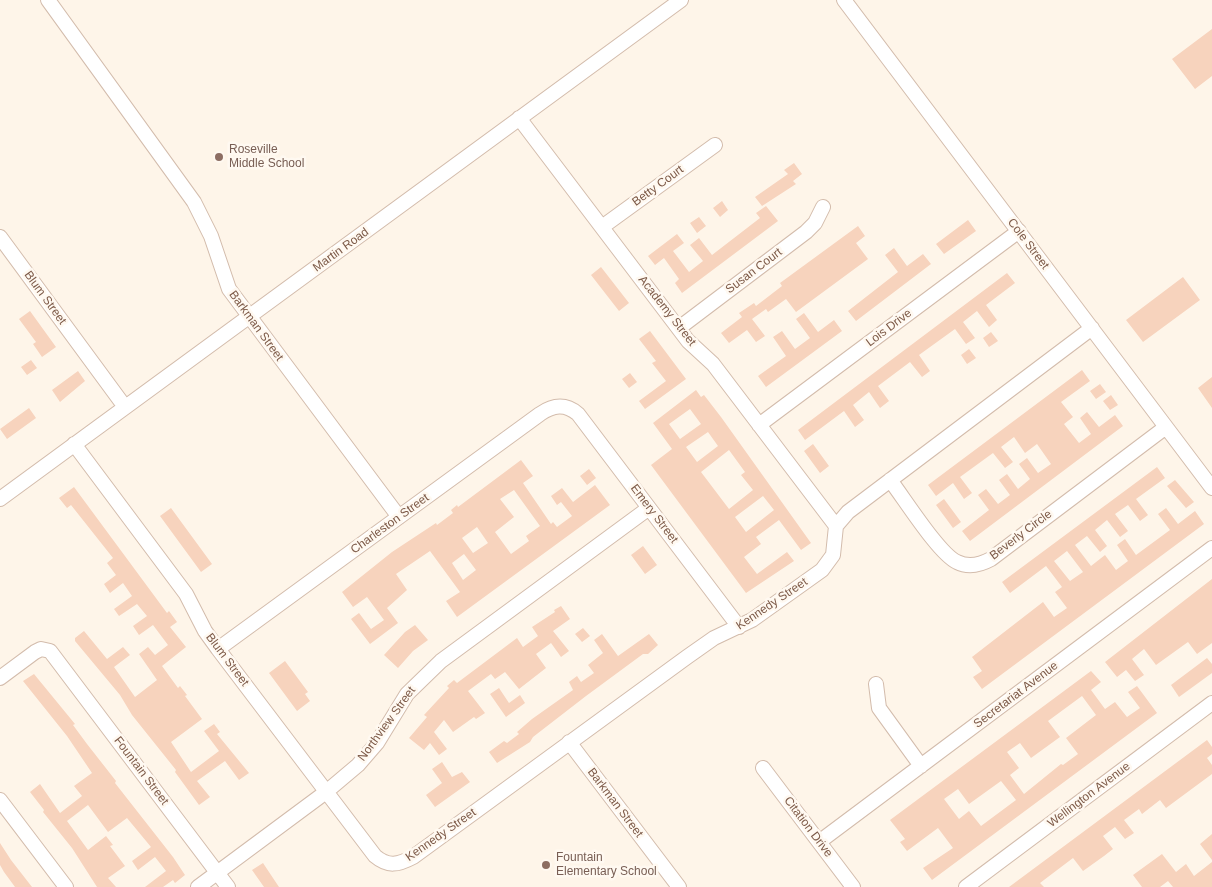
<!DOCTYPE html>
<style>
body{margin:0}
canvas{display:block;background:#fef5e9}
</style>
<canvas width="1212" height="887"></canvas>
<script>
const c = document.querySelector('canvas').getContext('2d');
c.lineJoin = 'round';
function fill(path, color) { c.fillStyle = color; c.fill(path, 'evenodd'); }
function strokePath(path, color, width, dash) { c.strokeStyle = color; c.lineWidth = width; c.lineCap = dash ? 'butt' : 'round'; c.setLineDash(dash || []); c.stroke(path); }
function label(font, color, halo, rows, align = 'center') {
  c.font = font + ' Helvetica,sans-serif'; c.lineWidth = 5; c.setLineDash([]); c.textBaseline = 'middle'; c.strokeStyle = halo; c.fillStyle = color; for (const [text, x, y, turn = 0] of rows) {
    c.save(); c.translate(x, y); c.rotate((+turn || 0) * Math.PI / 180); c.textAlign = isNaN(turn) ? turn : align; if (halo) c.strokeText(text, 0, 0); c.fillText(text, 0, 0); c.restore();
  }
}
const building = new Path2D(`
 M1212 29V76L1195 89 1172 59Z
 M794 163 802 174 793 181 796 184 762 206 755 197 788 174 784 170Z
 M722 201 728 210 720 217 713 208Z
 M766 206 778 221 682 293 675 283 679 279 664 258 655 265 648 256 677 234 684 243 673 251 689 272 703 261 690 245 699 238 712 255 760 218 756 213Z
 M699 217 706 226 697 233 690 223Z
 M968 220 976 231 944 254 936 244Z
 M858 226 865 236 856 243 868 259 796 312 786 299 768 312 766 309 752 319 765 336 756 342 747 330 729 343 721 333 742 317 739 313 754 303 756 306 782 286 780 283Z
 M894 248 907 266 923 254 931 264 856 321 848 311 898 272 885 255Z
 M601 267 629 303 619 311 591 275Z
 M1007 273 1015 283 986 305 997 320 989 327 977 311 963 322 975 338 966 344 955 329 919 355 930 371 922 377 910 362 878 386 889 401 880 408 869 392 853 405 864 420 855 427 844 411 805 440 798 430Z
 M1183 277 1200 300 1143 342 1126 320Z
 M30 311 56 347 42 357 33 344 36 342 19 319Z
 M804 313 818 332 834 320 842 331 766 387 758 376 786 356 773 337 782 331 795 349 810 338 796 319Z
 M650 331 686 379 645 409 639 401 666 381 652 363 656 361 639 339Z
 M991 332 998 341 989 347 983 338Z
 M969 349 976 358 967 364 961 355Z
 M31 360 37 368 27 375 21 367Z
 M1082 370 1090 381 1061 402 1073 417 1064 424 1079 443 1091 434 1080 418 1087 412 1099 427 1115 415 1123 426 970 541 962 531 989 510 978 495 986 489 998 504 1010 495 999 480 1007 474 1018 489 1030 479 1019 464 1027 458 1038 473 1051 464 1037 444 1025 453 1014 437 1001 447 1013 462 1005 468 993 453 960 477 972 493 964 499 953 483 936 496 928 485Z
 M78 371 85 381 60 402 52 390Z
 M630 373 637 382 629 388 622 379Z
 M1212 377V408L1198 388Z
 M1100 384 1106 392 1096 399 1090 391Z
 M696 390 701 397 704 395 721 417 811 543 801 550 779 520 756 537 761 544 744 557 757 574 787 552 794 561 746 593 651 465 672 449 653 423ZM690 409 701 424 680 439 669 424ZM708 432 718 446 697 462 686 447ZM729 450 745 472 741 475 753 490 729 509 701 472ZM763 496 774 510 746 532 735 517Z
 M1111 395 1118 405 1110 410 1103 401Z
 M29 408 36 418 7 439 0 429Z
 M813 444 829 466 820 473 804 451Z
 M521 460 533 476 523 483 551 524 553 522 557 527 572 516 561 502 557 505 551 496 562 488 573 502 595 485 610 505 457 617 446 601 460 592 430 551 396 574 407 590 387 608 398 623 370 644 351 619 359 613 371 629 384 620 367 597 353 607 342 592 392 552 436 523 437 525 453 513 451 510 457 505 458 507ZM514 490 540 526 526 536 529 541 511 554 495 532 514 517 500 499ZM477 527 488 543 473 553 462 538ZM464 554 476 570 463 580 452 563Z
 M1157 467 1165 478 1136 499 1148 515 1140 521 1128 505 1115 514 1128 531 1120 537 1107 520 1095 530 1107 546 1100 552 1087 536 1075 545 1091 566 1105 555 1116 570 1128 561 1117 545 1125 539 1136 555 1170 530 1158 514 1166 508 1178 524 1195 511 1204 524 982 689 973 677 982 671 972 657 1043 602 1054 617 1067 608 1055 592 1062 587 1046 566 1010 593 1002 582ZM1067 551 1083 572 1070 581 1054 561Z
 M589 469 596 478 587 485 580 476Z
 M1175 480 1194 502 1186 508 1167 486Z
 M74 487 167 613 169 611 177 622 170 627 186 647 162 666 178 688 180 686 187 695 185 696 202 719 171 742 191 772 219 751 204 731 214 724 220 732 217 734 249 773 239 780 225 761 197 781 210 797 199 805 175 772 176 770 132 715 120 695 75 641V638L84 631 107 659 123 647 130 655 114 667 135 697 157 680 139 654 148 647 155 655 168 645 153 625 139 635 133 626 147 616 137 604 119 616 114 609 132 596 123 583 110 593 104 584 116 575 107 563 113 558 71 505 67 508 59 498Z
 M944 499 961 522 953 528 936 505Z
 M171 508 212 564 201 572 160 516Z
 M643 546 657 565 645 574 631 555Z
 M1212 579V643L1197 654 1188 642 1156 665 1144 649 1132 659 1144 675 1135 681 1126 670 1117 677 1105 662Z
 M561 606 570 619 553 631 569 651 561 657 551 643 536 654 546 668 519 689 505 672 495 679 491 674 468 691 485 713 476 719 474 717 453 732 444 720 434 732 447 749 439 755 430 743 424 750 409 738 427 717 424 715 449 688 447 686 454 680 457 683 517 638 523 647 538 636 532 627 555 612 554 610Z
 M415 625 428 640 413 651 398 668 384 655 405 632Z
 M583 628 590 636 582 642 575 634Z
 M602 634 618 656 649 634 658 645 648 654H643L586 696 533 737 530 742 497 763 489 752 504 741 507 743 519 734 517 732 532 719 573 690 569 682 577 676 581 682 594 673 588 665 603 653 594 640Z
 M1207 658 1212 664V673L1179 697 1171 685Z
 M285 661 308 692 305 694 310 701 297 711 269 673Z
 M1091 671 1101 682 1091 690 1105 709 1115 702 1127 717 1140 708 1128 692 1137 686 1157 713 932 880 923 868 953 848 938 828 907 851 900 842 905 839 890 820ZM1082 696 1096 715 1066 738 1078 754 1063 765 1061 764 1024 794 1010 775 1019 768 1007 752 1020 743 1031 758 1060 737 1048 721ZM1001 781 1016 800 981 826 969 811 959 819 944 799 958 789 969 804Z
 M34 674 75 724 73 725 87 744 116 781 115 783 173 857 185 875 175 883 173 880 163 887H145L166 871 155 857 138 870 132 861 151 847 127 818 108 832 88 805 67 821 88 850 106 836 113 845 110 846 125 866 108 878 116 887H97L72 848 43 812 44 810 30 792 40 784 60 813 82 796 74 786 92 773 67 736 23 681Z
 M499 688 509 703 520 695 525 703 506 717 490 694Z
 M1207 740 1212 747V754L1207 758 1212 765V774L1166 808 1160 800 1142 814 1139 809 1124 820 1134 833 1125 839 1115 827 1103 836 1113 849 1104 856 1083 871 1073 858 1040 883 1044 887H1009Z
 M442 762 452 777 462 772 470 782 435 807 426 795 442 783 432 769Z
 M1212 834V860L1200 844Z
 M0 843 11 860 32 887H15L4 872 0 865Z
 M1162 854 1176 872 1186 864 1194 876 1212 862V887H1173L1168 881 1160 887H1142L1133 875Z
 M263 863 279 887H264L252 870Z`);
const minor = new Path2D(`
 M48 0 194 202 211 236 229 289 399 517
 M844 0 1212 488
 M519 118 688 341 713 364 836 526
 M602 227 715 145
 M0 237 125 407
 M679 328 806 232 815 223 823 207
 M759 425 1019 231
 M74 444 186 594 205 631 218 649 375 856C388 867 398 865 413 857L687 657 714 638 752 620 822 570 833 555 836 526 848 512 1092 328
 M890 480C904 498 939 554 957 562 969 568 980 565 991 559L1166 427
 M0 499 681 0
 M218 649 540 414C553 405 565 403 578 414L739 627
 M0 678 35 652 41 649 50 651 228 887
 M876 684 879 708 921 766
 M569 742 679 887
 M763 768 853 887
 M0 800 66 887
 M819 842 1212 548
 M198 887 326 792 358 765 377 743 407 694 441 661 649 508
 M966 887 1212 703`);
const markers = [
 [219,157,5,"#8d6e63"],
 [546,865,5,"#8d6e63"]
];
const educationNames = [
 ["Roseville",229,150],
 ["Middle School",229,164],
 ["Fountain",556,858],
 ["Elementary School",556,872]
];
const streetNames = [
 ["Betty Court",658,186,-36],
 ["Cole Street",1028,244,53],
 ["Martin Road",341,250,-36],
 ["Susan Court",754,271,-37],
 ["Blum Street",45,298,54],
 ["Academy Street",667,311,52],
 ["Barkman Street",256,326,54],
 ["Lois Drive",889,328,-37],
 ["Emery Street",654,514,53],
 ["Charleston Street",390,524,-36],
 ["Beverly Circle",1021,535,-37],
 ["Kennedy Street",772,604,-34],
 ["Blum Street",227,660,53],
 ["Secretariat Avenue",1016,695,-37],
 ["Northview Street",387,724,-54],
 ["Fountain Street",141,771,53],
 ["Wellington Avenue",1089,795,-37],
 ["Barkman Street",615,803,53],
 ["Citation Drive",808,827,53],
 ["Kennedy Street",441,835,-35]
];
fill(building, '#f7d3bd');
strokePath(minor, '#d3bcac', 16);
strokePath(minor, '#fff', 14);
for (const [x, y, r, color] of markers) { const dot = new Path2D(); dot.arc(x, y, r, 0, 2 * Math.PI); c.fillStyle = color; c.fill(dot); strokePath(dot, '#fff9f1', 2); }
label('12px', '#785e54', '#fff9f1', educationNames, 'left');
label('12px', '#7d5a48', '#fff9f1', streetNames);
</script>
